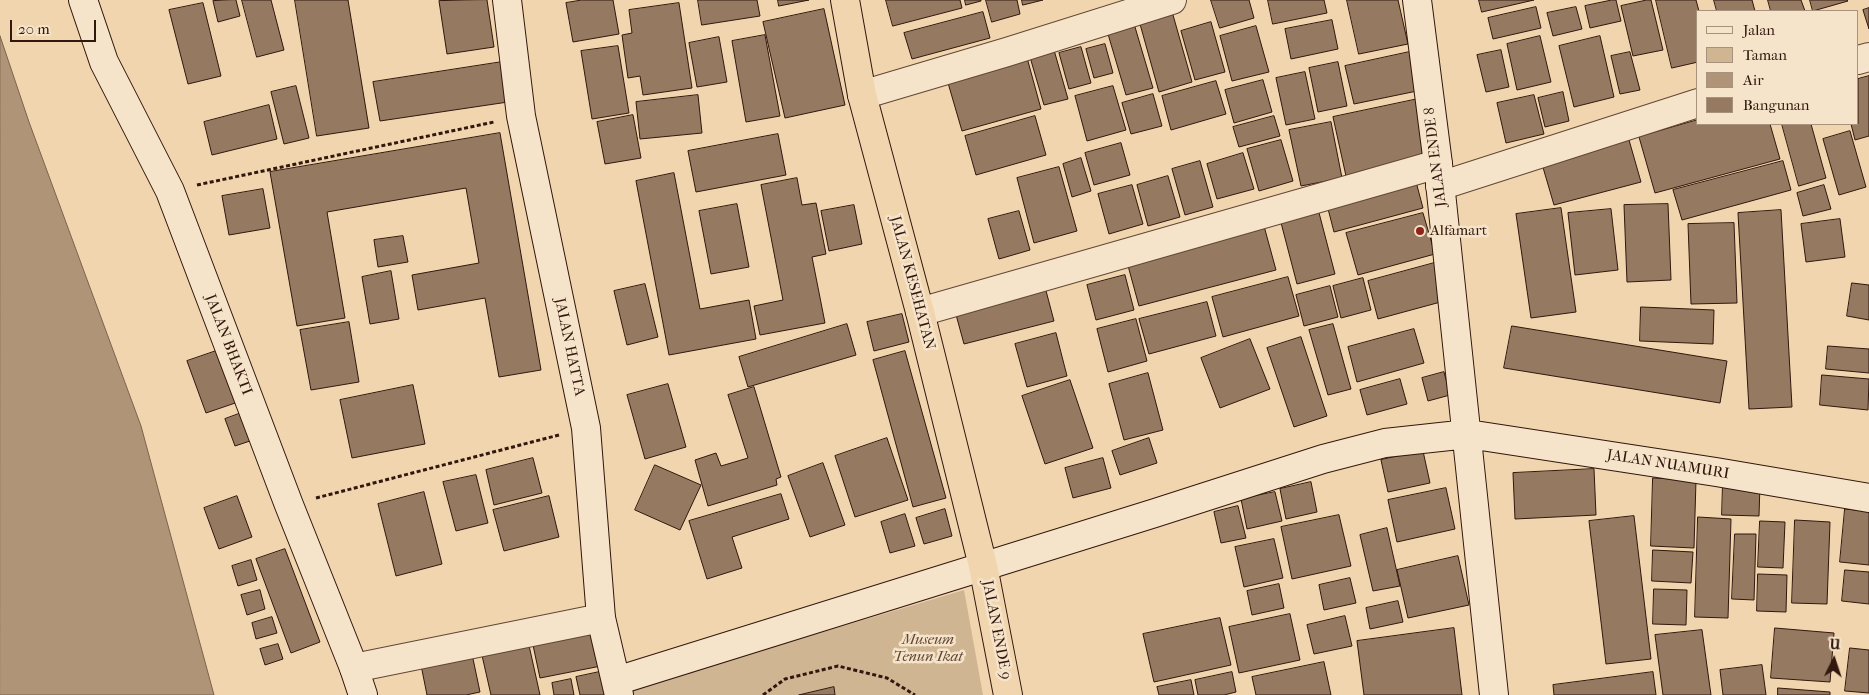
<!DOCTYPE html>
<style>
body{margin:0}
#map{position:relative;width:1869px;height:695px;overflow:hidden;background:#f1d5ae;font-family:"IM FELL French Canon",serif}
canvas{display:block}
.legend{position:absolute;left:1696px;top:10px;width:162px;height:115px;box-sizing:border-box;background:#f6e4ca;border:1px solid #a7927e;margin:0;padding:6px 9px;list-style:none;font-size:15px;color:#31170d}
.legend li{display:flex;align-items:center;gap:10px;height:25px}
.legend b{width:25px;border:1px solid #a7927e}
.north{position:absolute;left:1809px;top:635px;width:50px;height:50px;-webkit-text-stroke:4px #f6e4ca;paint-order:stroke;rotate:4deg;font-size:14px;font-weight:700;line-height:20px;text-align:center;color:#31170d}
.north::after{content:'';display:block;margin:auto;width:18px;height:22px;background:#31170d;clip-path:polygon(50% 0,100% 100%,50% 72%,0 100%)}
.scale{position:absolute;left:10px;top:20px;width:86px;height:22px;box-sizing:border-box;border:2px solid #31170d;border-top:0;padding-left:6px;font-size:15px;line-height:18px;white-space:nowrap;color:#31170d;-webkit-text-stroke:4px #f6e4ca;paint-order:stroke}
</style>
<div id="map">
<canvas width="1869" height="695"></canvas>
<ul class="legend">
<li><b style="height:6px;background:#f6e4ca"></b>Jalan</li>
<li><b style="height:14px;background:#d0b593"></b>Taman</li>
<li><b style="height:14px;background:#b09477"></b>Air</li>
<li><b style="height:14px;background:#957a61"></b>Bangunan</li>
</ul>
<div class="north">U</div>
<div class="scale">20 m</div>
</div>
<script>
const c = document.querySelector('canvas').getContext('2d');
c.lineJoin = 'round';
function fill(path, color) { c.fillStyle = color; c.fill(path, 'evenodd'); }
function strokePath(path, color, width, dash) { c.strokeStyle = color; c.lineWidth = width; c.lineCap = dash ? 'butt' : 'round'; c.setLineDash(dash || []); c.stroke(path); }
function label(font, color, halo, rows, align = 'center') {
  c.font = font + ' "IM FELL French Canon",serif'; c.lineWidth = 5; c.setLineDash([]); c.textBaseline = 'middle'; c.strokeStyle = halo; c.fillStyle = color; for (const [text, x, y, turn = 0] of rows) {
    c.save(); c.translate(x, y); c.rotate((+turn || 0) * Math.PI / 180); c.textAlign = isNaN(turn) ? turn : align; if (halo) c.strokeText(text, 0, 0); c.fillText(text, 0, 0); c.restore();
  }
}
const green = new Path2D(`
 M964 590 983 695H626L625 691Z`);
const water = new Path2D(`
 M0 36 29 122 141 426 214 695H0Z`);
const building = new Path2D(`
 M236 0 240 16 218 22 213 1Z
 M242 0H271L284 50 257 57Z
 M295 0H348L369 128 317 136Z
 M487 0 494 47 447 54 439 1Z
 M582 0H613L619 34 573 42 566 3Z
 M698 0H757L760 16 702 25Z
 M778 0H809L779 6Z
 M886 0H960L962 8 893 26Z
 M965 0H981V1L966 5Z
 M986 0H1017L1020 14 992 22Z
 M1022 0H1043L1023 5Z
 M1211 0H1249L1254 18 1220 28Z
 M1268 0H1324L1327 13 1273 24Z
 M1347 0H1398L1408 44 1359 54Z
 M1479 0H1534L1482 12Z
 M1612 0H1616L1621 21 1590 28 1585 6Z
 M1647 0H1651L1663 50 1633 56 1621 6Z
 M1656 0H1696L1699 11 1698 62 1672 68Z
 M1714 0H1752L1755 11H1717Z
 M1768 0H1801L1805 11H1771Z
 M1810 0H1847L1848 1 1813 11Z
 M203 3 221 76 188 84 169 10Z
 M679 3 692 88 643 95 640 76 628 78 622 35 632 33 629 10Z
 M1536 7 1541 28 1493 39 1488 18Z
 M1576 7 1582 29 1553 36 1547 13Z
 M1869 8V29L1863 10Z
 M824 9 845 105 785 118 763 22Z
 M983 12 990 38 912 59 904 33Z
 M1173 15 1192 82 1159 92 1140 24Z
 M1332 20 1338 49 1291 59 1285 29Z
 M1211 22 1225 72 1195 80 1181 31Z
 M1256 26 1269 72 1232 81 1220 36Z
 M1135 27 1153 88 1126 95 1108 34Z
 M765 35 780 116 746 122 732 41Z
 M1540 36 1551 82 1517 90 1507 44Z
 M1600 36 1614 97 1574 107 1559 46Z
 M719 37 727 82 697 87 689 43Z
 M1105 44 1113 73 1094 78 1086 49Z
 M618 46 629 113 592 119 581 51Z
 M1081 47 1091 83 1069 89 1059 53Z
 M1054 50 1068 99 1044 105 1030 57Z
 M1501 50 1509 87 1486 92 1477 55Z
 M1414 51 1422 90 1354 104 1345 66Z
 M1630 52 1640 90 1620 94 1611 56Z
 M1026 54 1041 109 962 131 946 76Z
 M502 62 508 102 380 121 373 82Z
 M1338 62 1347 106 1318 112 1309 68Z
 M1305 72 1315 119 1286 125 1276 78Z
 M1869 76V136L1855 140 1851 124H1858V79Z
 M1263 80 1272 112 1234 123 1225 90Z
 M1216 81 1226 114 1171 130 1162 96Z
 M296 86 309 138 284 144 271 92Z
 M1113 86 1126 130 1087 141 1075 96Z
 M1563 92 1569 121 1545 127 1538 98Z
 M1153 94 1162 126 1131 134 1122 103Z
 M698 95 702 133 640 139 636 102Z
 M1534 95 1544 134 1506 143 1497 103Z
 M1418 99 1431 158 1346 176 1333 117Z
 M269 105 277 139 212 155 204 122Z
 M633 115 641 158 605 164 597 122Z
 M1035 116 1046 155 976 175 965 136Z
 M1274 116 1280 136 1239 147 1233 127Z
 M1698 120V124H1770L1780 159 1655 193 1639 137Z
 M1331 122 1342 178 1301 186 1289 130Z
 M1782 124H1811L1826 178 1799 186Z
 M1850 131 1866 187 1839 195 1823 139Z
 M500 133 541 370 499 377 485 298 418 310 412 275 479 263 466 188 327 212 345 318 297 326 270 172Z
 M778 134 786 175 696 192 688 151Z
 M1281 140 1293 181 1259 191 1247 149Z
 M1629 140 1641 182 1554 205 1542 164Z
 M1121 143 1130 175 1094 185 1085 153Z
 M1243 153 1254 189 1217 199 1207 164Z
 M1081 158 1091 191 1072 197 1063 164Z
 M1200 161 1213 207 1185 215 1172 169Z
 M1783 161 1791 190 1682 220 1673 190Z
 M1059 167 1077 231 1034 243 1017 178Z
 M674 173 700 309 749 300 756 339 669 355 636 181Z
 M1168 176 1180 217 1148 226 1137 185Z
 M797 178 802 205 816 203 826 254 812 257 825 323 760 335 754 306 783 300 761 185Z
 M1415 178 1423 208 1334 232 1326 201Z
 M1132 185 1143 224 1109 234 1098 194Z
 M1824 185 1831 209 1803 216 1797 193Z
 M263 189 270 228 229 235 222 196Z
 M737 204 749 267 711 274 699 211Z
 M1668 204 1671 280 1627 282 1624 205Z
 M854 205 862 244 829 251 821 211Z
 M1317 205 1335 274 1297 284 1279 215Z
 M1561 208 1576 312 1531 318 1516 214Z
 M1611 209 1618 270 1575 275 1568 213Z
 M1781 210 1792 407 1749 409 1738 213Z
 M1019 211 1030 250 999 259 988 219Z
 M1423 213 1435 254 1358 275 1346 233Z
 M1840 219 1845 257 1806 262 1801 224Z
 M1734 223 1737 303 1691 304 1688 224Z
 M1264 226 1276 270 1139 306 1127 262Z
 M403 236 408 262 378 267 374 240Z
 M1438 262 1448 300 1378 319 1368 281Z
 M391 271 399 319 370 324 362 277Z
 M1125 275 1134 310 1096 320 1087 285Z
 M1288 277 1299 316 1223 337 1212 297Z
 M1363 278 1371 310 1341 318 1333 286Z
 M1852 283 1869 285V320L1847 316Z
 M645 284 658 337 627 345 614 291Z
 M1330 286 1338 317 1304 326 1296 295Z
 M1045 287 1054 321 964 344 955 311Z
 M1207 302 1216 336 1149 354 1139 319Z
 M1641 307 1714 310 1713 344 1640 341Z
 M902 314 909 342 874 351 867 322Z
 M1136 319 1147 361 1108 372 1097 329Z
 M349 322 359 382 311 390 300 330Z
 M847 324 856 355 748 387 739 357Z
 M1333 324 1351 389 1328 395 1309 330Z
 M1512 326 1727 361 1720 403 1504 368Z
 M1414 329 1424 363 1357 382 1348 347Z
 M1056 333 1067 376 1027 387 1015 344Z
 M1301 337 1327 416 1294 427 1267 348Z
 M1250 339 1270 389 1220 408 1201 358Z
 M1828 346 1869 349V373L1826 369Z
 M225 348 244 400 206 413 187 361Z
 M905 351 946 498 913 507 873 360Z
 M1444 372 1450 395 1428 401 1422 378Z
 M1148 373 1163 430 1124 440 1109 384Z
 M1822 375 1869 379 1868 410 1820 405Z
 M1400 379 1407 404 1367 415 1360 390Z
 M1070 380 1093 448 1045 464 1022 396Z
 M668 384 686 447 645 459 627 395Z
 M413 385 425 444 352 458 340 400Z
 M754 387 781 477 776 479 777 485 708 506 695 460 716 453 721 466 748 458 728 395Z
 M244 412 253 440 235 446 225 419Z
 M887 438 908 500 855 517 835 456Z
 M1149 438 1157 463 1120 475 1112 451Z
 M1423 451 1430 483 1388 492 1381 460Z
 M533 458 542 493 494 505 486 470Z
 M1103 458 1111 488 1073 498 1065 468Z
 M823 463 845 525 810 537 788 476Z
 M655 465 701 485 680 530 635 510Z
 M1594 469 1596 515 1515 519 1513 473Z
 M476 475 488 523 456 531 443 482Z
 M1653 478 1696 480 1694 548 1651 546Z
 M1311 482 1317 512 1286 519 1280 489Z
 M1723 482 1760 484 1759 516 1722 515Z
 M1446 488 1455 529 1397 542 1388 500Z
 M424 492 442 564 396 576 378 504Z
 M1275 492 1282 521 1247 529 1241 499Z
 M781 494 789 519 732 537 742 568 707 579 689 521Z
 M237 496 252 537 219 549 204 508Z
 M549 496 559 537 504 551 493 510Z
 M1238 506 1246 538 1221 543 1214 512Z
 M945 509 952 536 924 544 916 518Z
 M1845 509 1869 511V565L1840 562Z
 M905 514 915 546 890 553 881 522Z
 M1339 515 1351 566 1292 579 1281 527Z
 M1634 516 1651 659 1606 664 1589 521Z
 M1698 517 1731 519 1728 618 1695 617Z
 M1795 520 1830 522 1827 604 1792 603Z
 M1760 521 1785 522 1783 568 1758 567Z
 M1387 528 1400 586 1373 591 1360 535Z
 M1735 534H1756L1754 600 1732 599Z
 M1274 539 1283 578 1244 587 1235 547Z
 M285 549 320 642 291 653 256 559Z
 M1653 550 1693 552 1691 583 1652 581Z
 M1458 556 1469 605 1408 618 1397 570Z
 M251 560 257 580 238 586 232 566Z
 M1845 570 1869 572V604L1842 601Z
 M1758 574 1787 575 1786 612 1757 611Z
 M1350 578 1356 603 1324 610 1319 585Z
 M1279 584 1284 608 1252 615 1247 591Z
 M1654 589 1687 590 1686 625 1653 624Z
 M260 590 265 609 247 615 241 595Z
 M1398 601 1403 622 1370 629 1366 608Z
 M1290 614 1300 660 1239 673 1229 627Z
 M1345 616 1352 646 1314 654 1307 625Z
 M272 617 277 633 256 639 252 623Z
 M1220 618 1231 665 1154 682 1143 634Z
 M1454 628 1462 695H1364L1357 641Z
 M1775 628 1834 633 1830 682 1771 678Z
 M1702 630 1711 695H1663L1655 635Z
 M594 632 601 666 540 678 533 645Z
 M528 641 540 695H491L481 651Z
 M278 644 283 659 265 665 260 649Z
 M1850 648 1869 650V693L1845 691Z
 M472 654 480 692 466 695H427L421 665Z
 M1324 662 1331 695H1256L1252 677Z
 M1762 665 1766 695H1723L1720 670Z
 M604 671 609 695H580L576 677Z
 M1232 672 1236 692 1224 695H1198L1195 680Z
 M1653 672 1656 695H1554L1553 685Z
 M571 679 574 695H554L552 683Z
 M1191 680 1194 695H1159L1157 687Z
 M834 687 835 695H799Z
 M1778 688 1830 692V695H1778Z`);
const path = new Path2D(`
 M197 185 494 122
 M316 498 559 435
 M763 695 785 679 838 666 887 678 915 695`);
const street = new Path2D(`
 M1858 60 1869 57
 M862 95 1007 52 1172 0
 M1440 186 1698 103
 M920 312 1438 164
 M354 668 601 618`);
const secondary = new Path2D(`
 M83 0 104 62 170 191 289 505 354 668 363 695
 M507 0 521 116 586 428 601 618 619 695
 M1417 0 1438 164 1494 695
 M616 681 1155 513 1323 459 1385 443 1468 434 1716 472 1869 498`);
const highway = new Path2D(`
 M845 0 862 95 920 312 983 566 1008 695`);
const markers = [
 [1420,231,5,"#8f2418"]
];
const streetNames = [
 ["JALAN ENDE 8",1436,157,-97],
 ["JALAN KESEHATAN",912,283,75],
 ["JALAN BHAKTI",228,345,69],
 ["JALAN HATTA",569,347,78],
 ["JALAN NUAMURI",1668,465,9],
 ["JALAN ENDE 9",996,630,79]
];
const poiNames = [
 ["Alfamart",1430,231]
];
const parkNames = [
 ["Museum",928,640],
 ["Tenun Ikat",928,657]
];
fill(green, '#d0b593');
fill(water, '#b09477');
strokePath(water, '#7d624d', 1);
fill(building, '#957a61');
strokePath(building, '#31170d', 1);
strokePath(street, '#614635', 30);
strokePath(secondary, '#31170d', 30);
strokePath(highway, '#31170d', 30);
strokePath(path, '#31170d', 3, [4, 2.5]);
strokePath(street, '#f6e4ca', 28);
strokePath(secondary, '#f6e4ca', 28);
strokePath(highway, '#f1d5ae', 28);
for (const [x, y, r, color] of markers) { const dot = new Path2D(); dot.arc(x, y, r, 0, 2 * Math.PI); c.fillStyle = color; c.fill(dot); strokePath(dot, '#f6e4ca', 2); }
label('15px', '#31170d', '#f6e4ca', streetNames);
label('15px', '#31170d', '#f6e4ca', poiNames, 'left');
label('italic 15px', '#614635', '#f6e4ca', parkNames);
</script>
